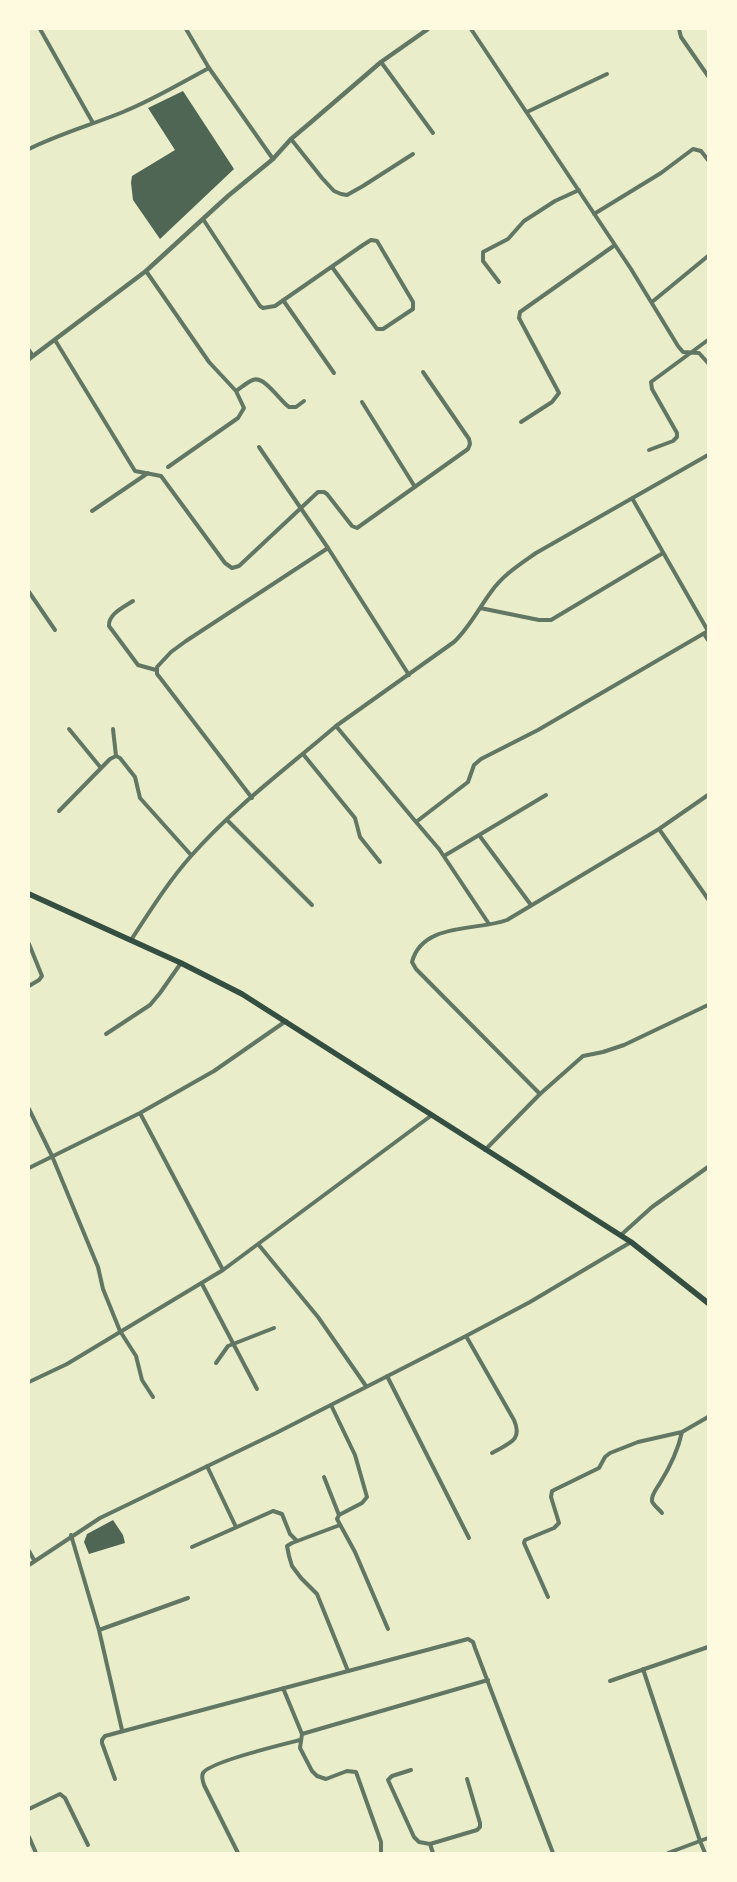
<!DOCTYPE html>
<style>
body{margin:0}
#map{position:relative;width:737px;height:1882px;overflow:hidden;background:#e9edc9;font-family:Spectral,serif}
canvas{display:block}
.frame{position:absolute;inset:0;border:30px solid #fefae0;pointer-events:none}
</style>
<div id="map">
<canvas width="737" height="1882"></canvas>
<div class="frame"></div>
</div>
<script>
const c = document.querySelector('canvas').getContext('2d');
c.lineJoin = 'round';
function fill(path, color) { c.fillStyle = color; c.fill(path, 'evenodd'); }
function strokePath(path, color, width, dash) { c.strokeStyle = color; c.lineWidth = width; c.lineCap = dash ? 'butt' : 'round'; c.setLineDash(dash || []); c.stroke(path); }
const building = new Path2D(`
 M183 91 234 169 160 239 133 200 131 183 132 176 175 150 148 108Z
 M113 1520 123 1535 125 1543 89 1554 84 1542 87 1534Z`);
const minor = new Path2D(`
 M40 29 93 123
 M186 29 209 68 273 159
 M471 29 631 269 678 346 683 352 699 353 708 363
 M679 29 681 37 708 76
 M381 62 433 133
 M527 112 607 74
 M291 139 322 178 334 191 341 194 347 195 363 186 413 154
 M29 149C59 134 91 125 123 112 153 100 181 83 209 68
 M594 214 661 173 693 149 701 151 708 160
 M203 219 260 306 263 308 275 306 363 245 371 240 377 241 413 302V309L383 329H377L332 267
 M146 271 209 362 236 391 244 408 238 418 168 467
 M499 282 483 261V252L508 239 524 221 538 212 555 201 579 190
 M283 300 334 373
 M652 302 708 256
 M55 340 135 471 161 476 225 563 232 568 239 566 318 492H324L327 494 352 526 357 528 468 449 470 444 469 439 423 372
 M29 350 33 356
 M236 391C241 388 247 382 253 380 264 375 280 401 289 407H296L304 401
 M362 402 415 487
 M521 422 552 402 559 393 519 318 520 312 615 245
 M259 447 328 548 409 675
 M649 450 673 441 677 437V433L652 389 651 382 708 340
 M632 498 708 631
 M92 511 148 473
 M29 592 55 630
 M133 601C124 607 108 614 109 626L138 665 156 670
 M480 608 539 620H551L663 553
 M704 634 708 640
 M336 726 454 642C469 628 479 608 491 592 503 575 519 565 536 553L708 455
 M69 729 101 768
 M113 729 116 756
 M303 754 355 818 360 837 380 862
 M116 756 120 758 135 777 140 798 191 855
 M252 798 161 679 157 674V667L171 652 186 641 328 548
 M59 811 110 759 116 756
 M227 820 312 905
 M416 822 439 849 489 924
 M659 829 708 899
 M479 835 531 905
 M444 856 546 795
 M131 940C150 911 168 882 191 856 233 808 287 768 336 726L416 822 468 782 474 765 481 759 538 730 708 631
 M29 944 42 976 39 980 29 986
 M106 1034 150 1005 160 993 181 963
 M540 1094 416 969 412 962C422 922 478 931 507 920L659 829 708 795
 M29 1109 52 1156 98 1267 103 1289 120 1331 136 1356 142 1380 153 1397
 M140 1113 223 1270
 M485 1150 540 1094 583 1056 603 1052 624 1045 708 1005
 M29 1168 140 1113 214 1071 286 1021
 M621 1235 652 1207 708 1167
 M258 1244 318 1317 366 1386
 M202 1284 257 1389
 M466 1336 514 1420C523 1441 509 1443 492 1453
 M216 1363 228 1346 274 1328
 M387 1376 469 1538
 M29 1382 67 1364 223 1270 432 1115
 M331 1405 355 1455 367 1497 362 1503 339 1515 337 1519 355 1552 388 1629
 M207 1466 236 1527
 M324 1477 339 1515
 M662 1513C659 1509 653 1505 652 1501 651 1495 657 1488 660 1483 670 1467 678 1450 682 1432
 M340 1525 292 1543 287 1546 289 1556 292 1566 301 1578 317 1594 348 1671
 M71 1535 99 1630 122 1730
 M192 1547 273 1511 282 1514 290 1534 297 1541
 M29 1551 34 1560
 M29 1565 100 1518 276 1433 466 1336 530 1302 631 1242
 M548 1597 524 1543 525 1540 554 1528 559 1523 551 1497 552 1491 599 1468 605 1457 610 1453 638 1442 682 1432 708 1417
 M99 1630 188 1598
 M643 1669 700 1841 668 1853
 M610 1681 708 1647
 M283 1688 302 1734 300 1748 312 1771 317 1776 326 1779 347 1771 356 1772 381 1842V1853
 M302 1734 488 1680
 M411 1770 392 1776 388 1780 414 1837 419 1842 430 1844 433 1853
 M115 1779 102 1743V1740L105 1736 468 1639 473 1642 475 1648 553 1853
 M29 1809 60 1794 65 1798 88 1845
 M29 1837 36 1853
 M430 1844 477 1830 480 1827V1823L467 1779
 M238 1853 204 1785C203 1781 201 1777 203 1773 209 1762 284 1744 300 1740
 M705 1853 700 1841 708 1838`);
const tertiary = new Path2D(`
 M29 359 146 271 228 196 273 159 291 139 310 123 381 62 428 29`);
const primary = new Path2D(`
 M29 894 181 963 242 994 631 1242 708 1303`);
fill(building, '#4f6655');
strokePath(minor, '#617663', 4);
strokePath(tertiary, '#617663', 4.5);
strokePath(primary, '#344e41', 5.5);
</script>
